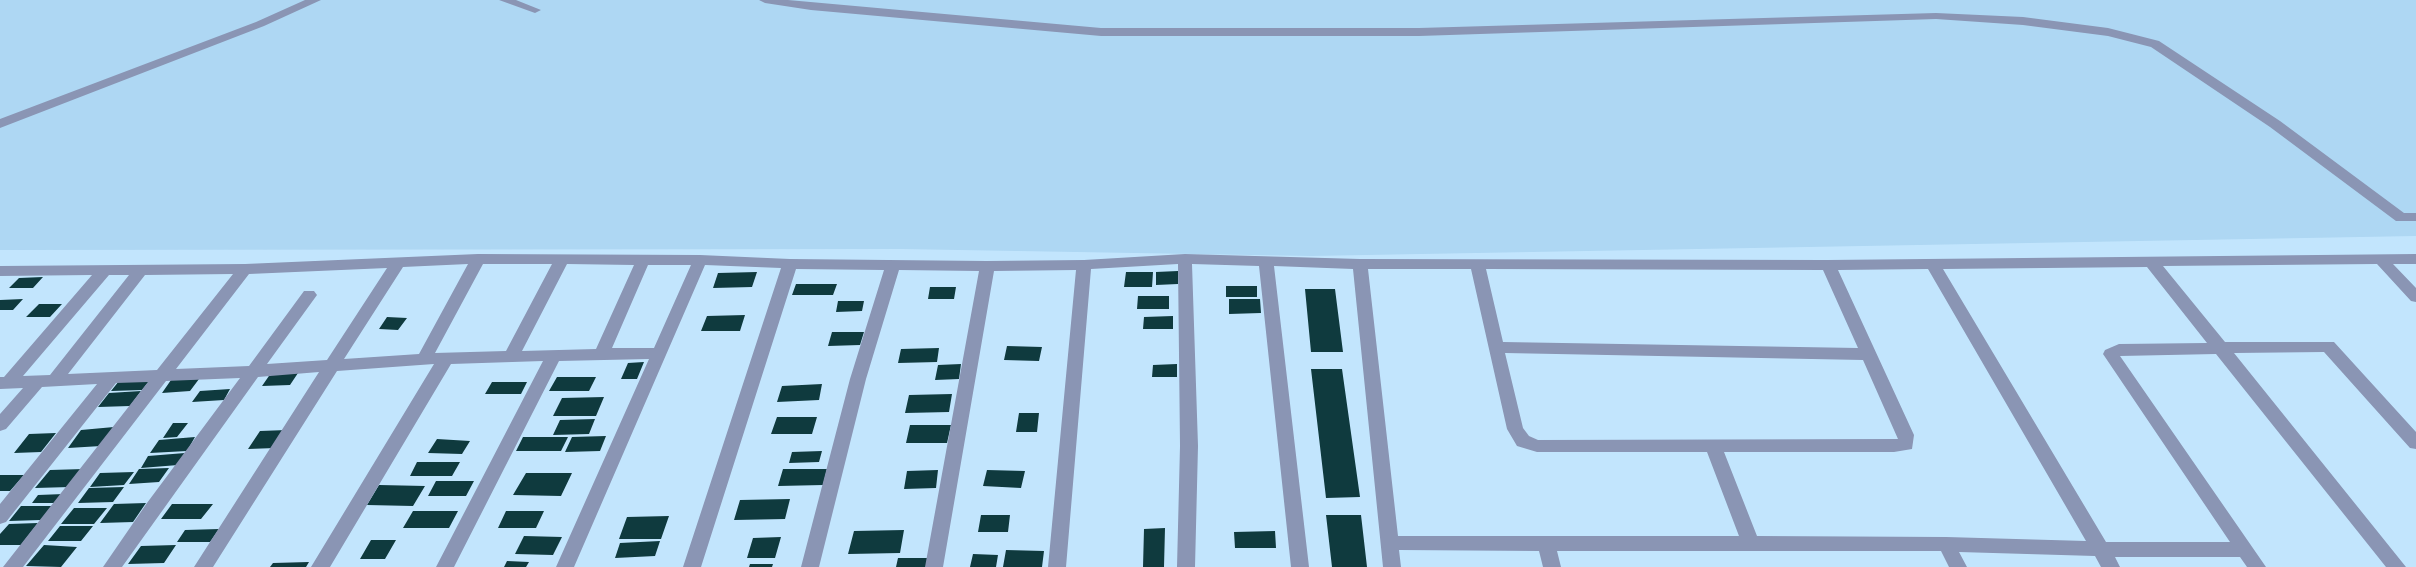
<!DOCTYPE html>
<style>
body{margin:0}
canvas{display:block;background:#c2e5fd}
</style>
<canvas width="2416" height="567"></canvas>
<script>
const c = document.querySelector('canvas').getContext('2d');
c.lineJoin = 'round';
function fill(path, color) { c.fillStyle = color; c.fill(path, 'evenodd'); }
const built = new Path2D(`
 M0 0H2416V236L1311 256 900 249 0 250Z`);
const building = new Path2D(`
 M1178 271V284L1156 285V272Z
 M757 272 752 287 713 288 718 273Z
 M1126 272H1153L1152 287H1124Z
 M43 277 33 288H9L19 278Z
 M796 284H837L833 295H792Z
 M1226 286H1257V297H1226Z
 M930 287H956L954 299H928Z
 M1305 289H1335L1343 352H1311Z
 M1138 296H1169V309H1137Z
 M23 299 13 310H0V300Z
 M1229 299H1260L1261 313 1229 314Z
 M838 301H864L862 311 836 312Z
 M39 304H62L50 317H26Z
 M745 315 740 331H701L707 316Z
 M1173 316V329H1143L1144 317Z
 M387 317 407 318 398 330 379 329Z
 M832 332H864L860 345 828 346Z
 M1007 346 1042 347 1039 361 1004 360Z
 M939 348 937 362 898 363 901 349Z
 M644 362 637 379H621L628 363Z
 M961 364 959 379 935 380 938 365Z
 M1177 364V377H1152L1153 365Z
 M1311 369H1342L1360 497 1326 498Z
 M271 373H298L290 385 262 386Z
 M557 377H596L589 391H549Z
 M199 379 190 391 162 393 171 380Z
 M150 380 142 390 111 391 119 381Z
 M492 382H527L521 394H485Z
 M822 384 819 400 777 402 782 386Z
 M230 389 224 400 192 402 200 391Z
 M141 391 130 406 98 407 109 393Z
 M952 394 949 412 905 413 909 395Z
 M604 397 596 416H553L562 398Z
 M1019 413H1039L1037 432H1016Z
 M777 417H817L812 434H771Z
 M595 419 589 434 553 435 560 420Z
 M173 423H188L177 437 163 438Z
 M910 425H951L947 443H906Z
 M114 427 101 446 68 448 81 430Z
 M287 430 275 448 248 449 260 431Z
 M56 433 41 452 14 453 29 434Z
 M606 436 600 451 565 452 572 437Z
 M195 437 187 451 150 453 159 440Z
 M523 437H568L561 451H516Z
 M437 439 470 441 462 454 428 453Z
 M822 451 819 462 789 463 792 452Z
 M185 453 178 465 141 468 148 456Z
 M417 462H460L452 476H410Z
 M169 468 159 482 129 484 139 469Z
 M84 469 70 487 35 488 50 470Z
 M783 469H827L823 485 778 486Z
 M938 470 936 488 904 489 907 471Z
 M987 470 1025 471 1021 488 983 486Z
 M134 472 124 485 90 487 100 473Z
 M526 473H572L561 496 513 495Z
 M0 475H24L10 491H0Z
 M436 481H474L466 496H428Z
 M379 485 425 486 413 506 367 505Z
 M124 487 113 502 78 503 89 488Z
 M64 494 58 503H32L38 495Z
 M790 499 785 519 734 520 740 500Z
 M146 503 133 522 100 523 114 504Z
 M172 504H213L201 519H161Z
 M21 506H52L41 520 9 521Z
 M74 508H107L94 524H61Z
 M413 511H458L449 528H403Z
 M506 511H544L536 528H498Z
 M981 515H1010L1008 532H978Z
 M1326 515H1361L1367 567H1332Z
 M669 516 661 539H619L627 517Z
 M38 523 21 545H0V534L9 524Z
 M60 526H93L81 541H48Z
 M1165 528 1164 567H1143L1144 529Z
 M219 529 210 542H177L185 530Z
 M904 530 900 553 848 554 854 531Z
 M1275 531 1276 548H1235L1234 532Z
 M524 536 562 537 553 555 515 554Z
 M781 537 775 558H747L753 538Z
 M371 540H396L385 559H360Z
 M660 541 655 556 615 558 620 543Z
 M44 545 77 547 61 567 26 566Z
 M176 545 164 563 128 564 141 546Z
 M1006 550 1044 551 1042 567H1003Z
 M973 554 998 555 996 567H970Z
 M898 558H928L926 567H896Z
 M507 561 529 562 526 567H504Z
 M309 562 306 567H270L273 563Z
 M750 564H773L772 567H749Z`);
const minor = new Path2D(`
 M305 0H321L264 26 0 128V119L256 22Z
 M499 0H516L541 10 535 13Z
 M759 0H788L1101 28H1419L1936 13 2023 17 2108 28 2159 41 2280 121 2404 213H2416V221H2396L2270 127 2151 47 2108 36 2023 25 1936 19 1419 36H1101L811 10 765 3Z
 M478 254 700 255 790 259 987 261 1084 260 1185 254 1360 259 1828 260 2416 254V264H2393L2416 288V302L2411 301 2377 264 2163 266 2225 342H2334L2416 432V449L2410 448 2324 352 2234 353 2406 567H2386L2216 354 2120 356 2266 567H2247L2240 557H2115L2120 567H2101L2095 556 1959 552 1967 567H1949L1941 551H1557L1561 567H1543L1539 551 1399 550 1401 567H1383L1353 269 1274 266 1309 567H1291L1259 266 1192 264 1198 446 1195 567H1177L1180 446 1178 264 1091 269 1066 567H1048L1076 270 994 271 943 567H925L979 271 899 270 866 379 819 567H801L850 379 884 270 796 269 701 567H683L781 268 705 265 574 567H556L649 359 559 361 454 567H436L543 361 451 364 330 567H311L434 364 337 371 213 567H194L319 372 258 377 122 567H103L147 503 240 378 166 381 23 567H3L148 382 116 383 6 522 0 524V504L97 384 42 387 6 429 0 431V414L23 388 0 389V377H4L92 275 0 276V266L245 264ZM468 264 419 354 344 359 403 267ZM483 264H552L506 351 435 353ZM567 264 634 265 596 349 522 351ZM648 265H691L654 348H612ZM2147 267 2207 343 2119 344 2105 350 2103 354 2230 542H2106L1943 269ZM387 268 327 360 267 364 317 295 314 291H304L249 366 176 369 249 274ZM1368 269H1471L1507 429 1517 446 1537 452H1707L1739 536H1398ZM1486 269 1823 270 1858 348 1503 342ZM1928 269 2086 541 1946 537 1757 536 1724 452H1894L1912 449 1914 435 1838 270ZM233 274 157 370 68 374 145 275ZM109 275H129L50 375 23 376ZM1505 353 1863 360 1898 439 1538 440 1529 436 1523 428Z`);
fill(built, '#aed7f3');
fill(building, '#0f3a3e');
fill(minor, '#8a95b4');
</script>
